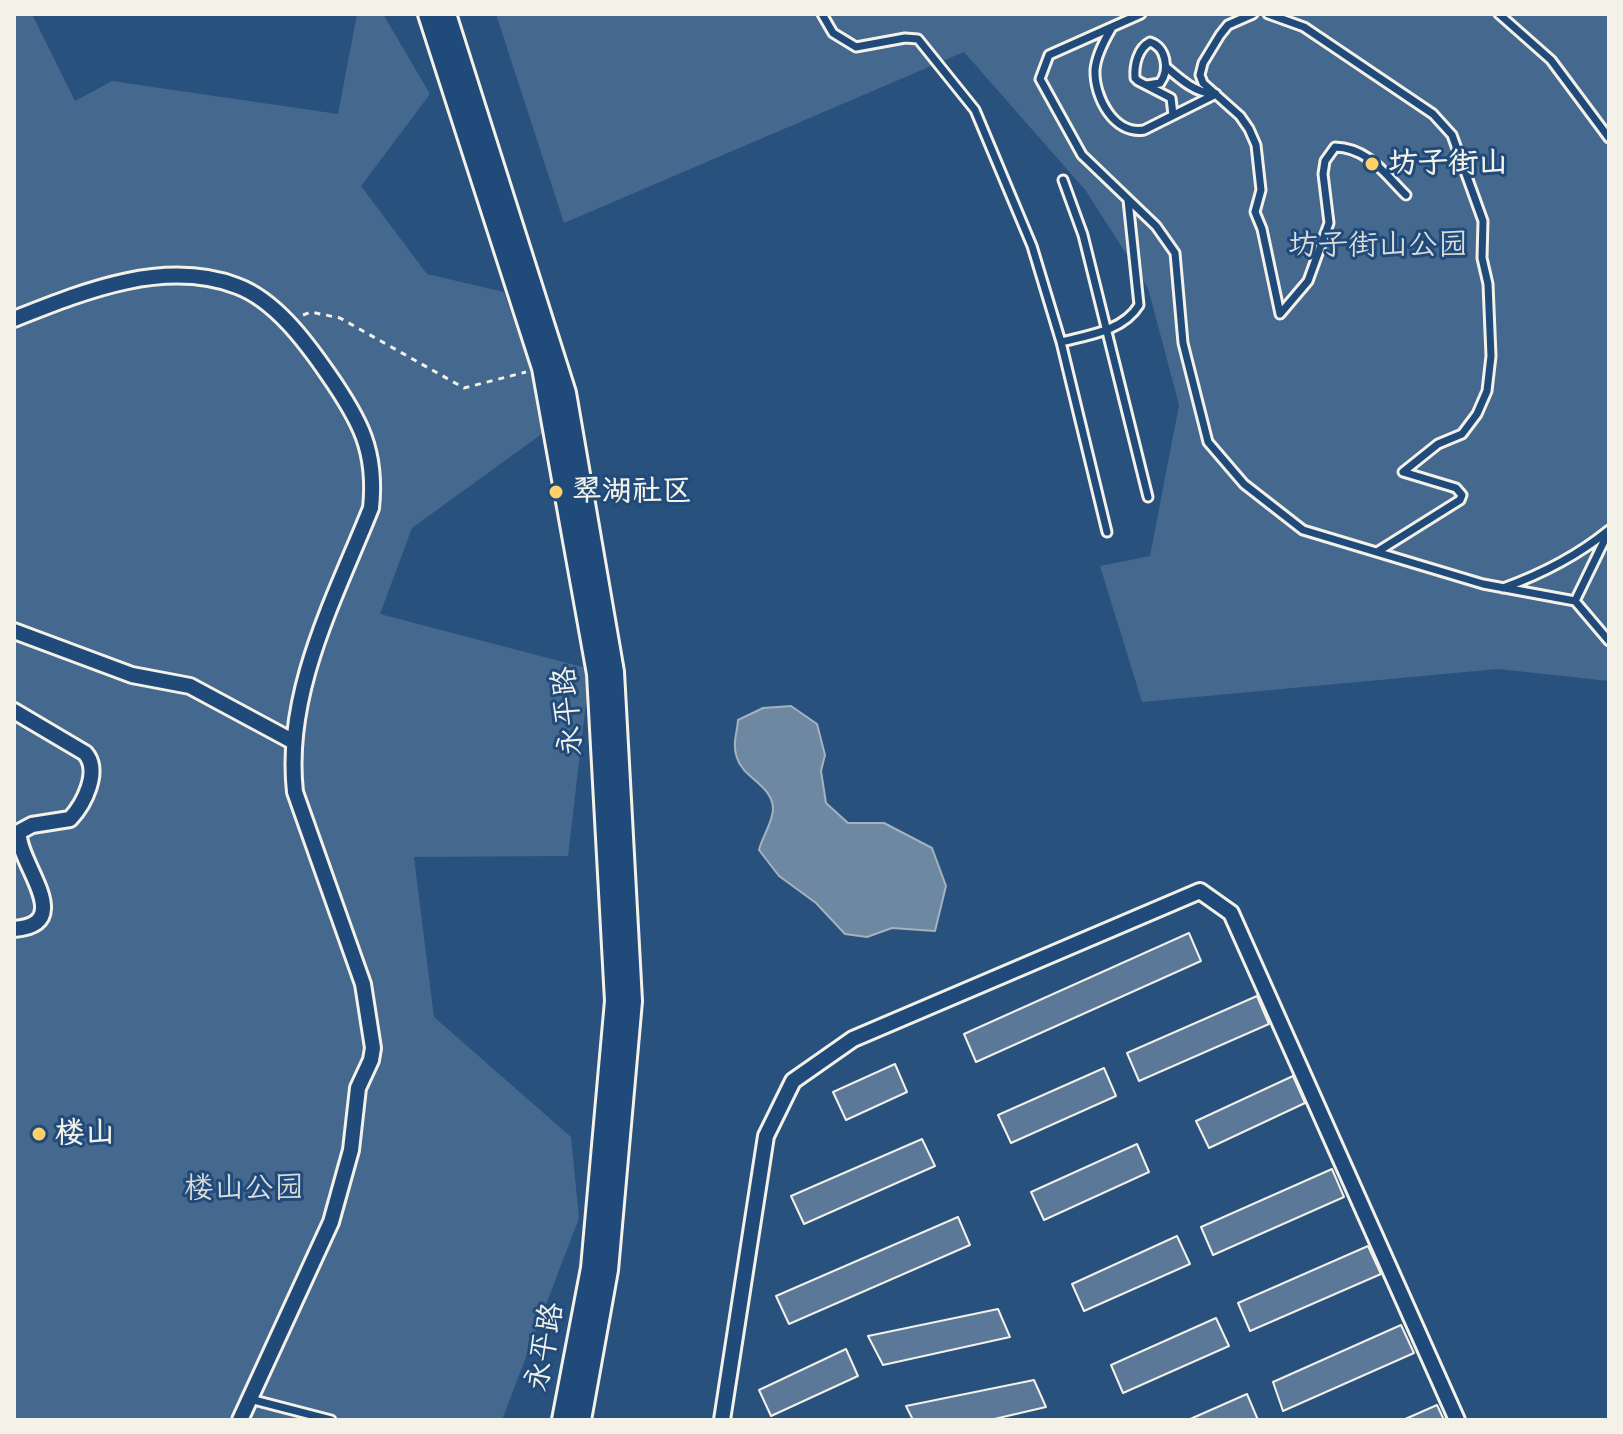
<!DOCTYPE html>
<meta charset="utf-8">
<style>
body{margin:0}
#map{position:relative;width:1623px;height:1434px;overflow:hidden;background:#28517e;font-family:Itim,sans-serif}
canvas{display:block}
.frame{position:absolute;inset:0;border:16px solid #f4f1e8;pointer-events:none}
</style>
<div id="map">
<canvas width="1623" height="1434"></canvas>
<div class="frame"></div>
</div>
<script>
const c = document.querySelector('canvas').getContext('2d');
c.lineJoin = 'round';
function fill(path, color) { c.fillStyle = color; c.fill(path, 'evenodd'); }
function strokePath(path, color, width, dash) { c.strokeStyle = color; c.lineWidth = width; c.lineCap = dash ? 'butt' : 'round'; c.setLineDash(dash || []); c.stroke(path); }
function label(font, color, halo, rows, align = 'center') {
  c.font = font + ' Itim,"LXGW WenKai TC",sans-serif'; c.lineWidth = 6; c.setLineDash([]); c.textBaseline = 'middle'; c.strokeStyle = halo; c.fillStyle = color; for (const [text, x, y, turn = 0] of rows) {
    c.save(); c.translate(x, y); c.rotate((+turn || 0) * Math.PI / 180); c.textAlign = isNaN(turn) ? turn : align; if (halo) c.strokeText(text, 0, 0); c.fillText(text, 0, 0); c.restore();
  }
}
const green = new Path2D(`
 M14 14H32L75 101 112 81 338 114 357 14H383L430 94 361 186 427 274 504 292 550 428 412 528 380 614 590 669 568 856 414 857 434 1017 571 1137 579 1218 502 1420H14Z
 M496 14H1609V681L1498 669 1142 702 1100 566 1150 556 1179 405 1148 288 1086 191 964 52 564 223Z`);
const water = new Path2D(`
 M791 706 817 724 825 755 821 771 826 803 848 823H884L932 848 946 886 935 931 892 928 867 937 845 934 816 903 779 876 759 850C762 837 774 820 773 808 772 785 743 778 737 758 732 744 737 734 738 720L763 708Z`);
const building = new Path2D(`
 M1189 933 1201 961 976 1062 964 1034Z
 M1257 996 1269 1024 1139 1081 1127 1053Z
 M895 1064 907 1092 846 1120 833 1092Z
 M1104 1068 1116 1096 1011 1143 998 1115Z
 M1293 1076 1305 1103 1209 1148 1196 1121Z
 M922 1139 935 1166 804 1224 791 1196Z
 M1137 1144 1149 1172 1044 1220 1031 1192Z
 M1332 1169 1344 1197 1213 1255 1201 1227Z
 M958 1217 970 1245 789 1324 776 1296Z
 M1177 1236 1190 1264 1084 1311 1072 1284Z
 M1368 1246 1381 1274 1250 1331 1238 1303Z
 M998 1309 1010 1337 883 1365 868 1336Z
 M1216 1318 1229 1346 1123 1393 1111 1365Z
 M1401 1325 1414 1353 1283 1411 1273 1382Z
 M846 1349 858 1376 771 1416 759 1390Z
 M1034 1380 1046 1407 990 1420H913L906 1406Z
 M1247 1394 1258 1420H1188Z
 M1437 1405 1444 1420H1403Z`);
const path = new Path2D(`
 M303 315 311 312 340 318 464 388 526 372`);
const service = new Path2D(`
 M822 14 833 33 856 47 905 38 918 39 975 110 1032 246 1061 342 1107 532
 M1141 14 1049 55 1040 79 1082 155 1156 226 1175 253 1183 343 1208 442 1244 484 1303 530 1483 584 1575 601 1609 641
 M1253 14 1228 25 1220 35 1203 63 1200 75 1203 83 1240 116 1249 129 1256 145 1261 190 1255 212 1262 229 1280 314 1308 281 1329 223 1323 174 1325 161 1335 147C1368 148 1384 173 1406 195
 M1268 14 1304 27 1433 114 1452 135 1483 221 1482 258 1488 284 1491 356 1487 391 1477 414 1462 434 1438 444 1403 472 1456 488 1462 495 1460 500 1377 552
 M1499 14 1551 60 1609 138
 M1111 29C1104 41 1096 56 1095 70 1094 97 1114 135 1144 130L1216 94
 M1166 67C1180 79 1194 92 1213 94
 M1147 85 1160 83C1170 70 1166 47 1150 42 1138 48 1134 65 1135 78L1138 81 1171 98 1173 115
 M1063 180 1083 235 1148 497
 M1061 342C1089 335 1123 331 1139 305L1128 200
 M1503 588C1542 574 1577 556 1609 530
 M1575 601 1609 531
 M250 1399 331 1420`);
const minor = new Path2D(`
 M14 319C82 292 164 258 237 286 275 300 306 342 328 374 360 420 377 451 371 508 335 598 284 692 295 792L363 984 373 1048 371 1060 358 1088 351 1150 331 1222 240 1420
 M14 631 132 675 190 686 294 742
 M14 711 85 753C101 771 84 804 70 819L32 825 19 832C16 862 78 924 14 929
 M722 1420 766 1136 793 1081 853 1039 1200 891 1231 913 1457 1420`);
const secondary = new Path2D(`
 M429 14 543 368 598 674 616 1001 592 1268 563 1420
 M445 14 565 393 613 672 631 1001 607 1270 580 1420`);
const markers = [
 [1372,164,8,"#ffd166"],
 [556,492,8,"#ffd166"],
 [39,1134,8,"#ffd166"]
];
const poiNames = [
 ["坊子街山",1388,164],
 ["翠湖社区",572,492],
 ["楼山",55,1134]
];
const parkNames = [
 ["坊子街山公园",1378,246],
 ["楼山公园",244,1189]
];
const streetNames = [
 ["永平路",569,711,-95],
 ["永平路",546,1347,-79]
];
fill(green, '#45688e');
fill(water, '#6e88a2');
strokePath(water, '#a4b2be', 2);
fill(building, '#5b7899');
strokePath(building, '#f4f1e8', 2);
strokePath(service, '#f4f1e8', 13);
strokePath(minor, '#f4f1e8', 20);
strokePath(secondary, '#f4f1e8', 26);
strokePath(path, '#f4f1e8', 3, [6, 6]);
strokePath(service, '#1f4a7a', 7);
strokePath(minor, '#1f4a7a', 14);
strokePath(secondary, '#1f4a7a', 20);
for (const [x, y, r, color] of markers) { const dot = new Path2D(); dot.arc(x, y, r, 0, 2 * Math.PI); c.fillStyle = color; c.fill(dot); strokePath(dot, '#1f4a7a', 3); }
label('bold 30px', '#f4f1e8', '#1f4a7a', poiNames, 'left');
label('30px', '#dadcda', '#1f4a7a', parkNames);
label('30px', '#f4f1e8', '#1f4a7a', streetNames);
</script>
